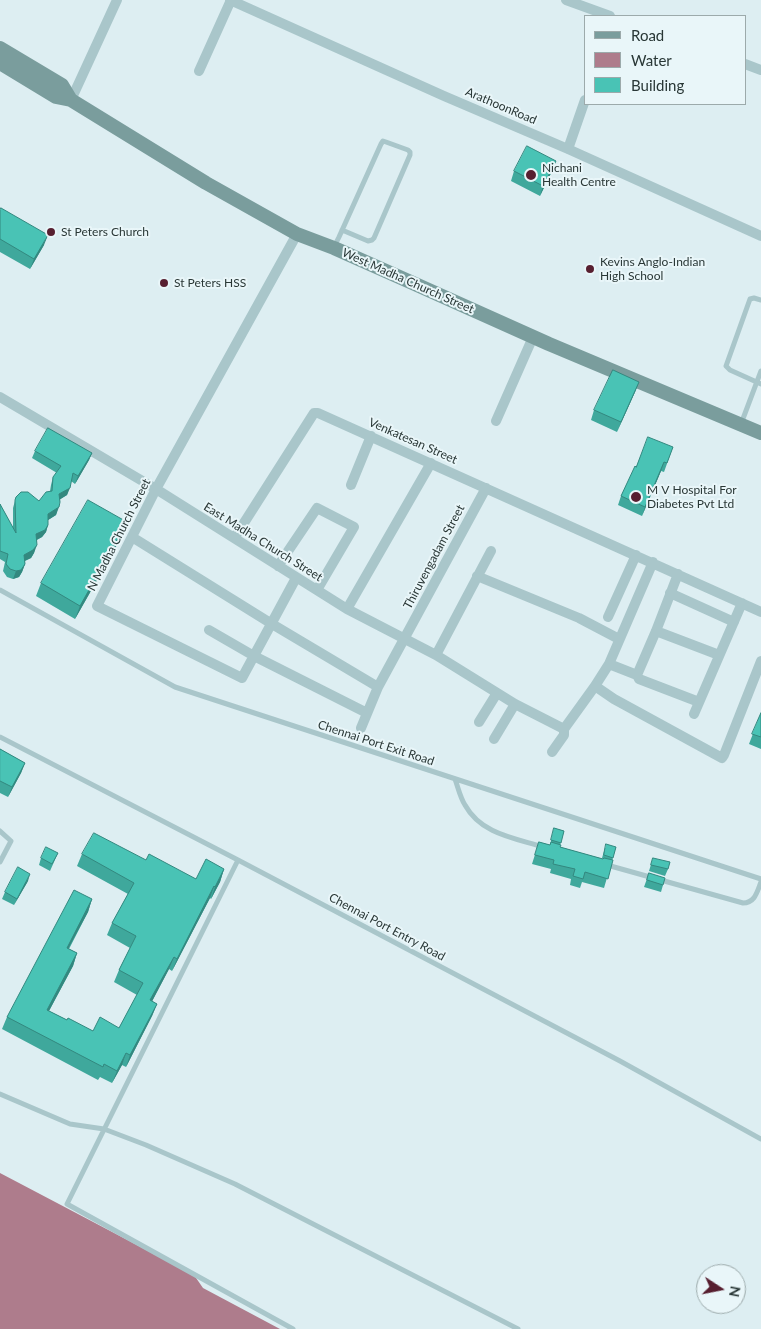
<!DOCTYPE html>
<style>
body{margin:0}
#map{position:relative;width:761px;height:1329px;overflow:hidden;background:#ddeef2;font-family:Lato,sans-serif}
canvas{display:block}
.legend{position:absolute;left:584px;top:15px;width:162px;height:90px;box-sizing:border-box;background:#e9f6f9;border:1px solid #9caaab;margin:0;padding:6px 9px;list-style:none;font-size:15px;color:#293736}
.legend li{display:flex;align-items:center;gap:10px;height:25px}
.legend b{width:25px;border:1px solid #9caaab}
.north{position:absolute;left:696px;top:1264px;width:50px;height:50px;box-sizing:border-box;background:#e9f6f9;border:1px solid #9caaab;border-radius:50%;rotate:101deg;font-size:14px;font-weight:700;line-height:20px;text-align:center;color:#293736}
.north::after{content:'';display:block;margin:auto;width:18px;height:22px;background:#571f30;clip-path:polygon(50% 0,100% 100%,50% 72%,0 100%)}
</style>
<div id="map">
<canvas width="761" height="1329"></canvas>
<ul class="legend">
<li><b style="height:6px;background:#7a9d9d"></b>Road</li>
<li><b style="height:14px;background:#ae7c8c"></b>Water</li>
<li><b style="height:14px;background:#49c3b5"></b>Building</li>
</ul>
<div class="north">N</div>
</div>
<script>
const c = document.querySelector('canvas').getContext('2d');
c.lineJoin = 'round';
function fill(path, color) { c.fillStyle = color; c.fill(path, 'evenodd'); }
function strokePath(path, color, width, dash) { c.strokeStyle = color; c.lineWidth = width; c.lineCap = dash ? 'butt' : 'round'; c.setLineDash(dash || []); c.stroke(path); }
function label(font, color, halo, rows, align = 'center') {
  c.font = font + ' Lato,sans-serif'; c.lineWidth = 4; c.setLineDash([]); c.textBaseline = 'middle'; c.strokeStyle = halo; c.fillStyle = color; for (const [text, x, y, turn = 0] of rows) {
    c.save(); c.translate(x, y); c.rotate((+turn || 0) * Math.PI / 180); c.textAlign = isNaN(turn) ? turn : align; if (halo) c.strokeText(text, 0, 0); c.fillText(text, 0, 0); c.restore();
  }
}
const water = new Path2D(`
 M0 1173 194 1275 203 1288 280 1329H0Z`);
const service = new Path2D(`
 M334 247 339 237 381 144 383 141 386 142 408 150 410 152V155L374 238 372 240 368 241 342 230
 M761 300 754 298 750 299 726 366 730 370 761 384
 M741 424 761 371
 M0 590 175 687 761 879
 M0 737 238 860 620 1061 761 1139
 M455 779C458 787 460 797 465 805 481 834 514 838 543 847
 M0 831 11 841 0 862
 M238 860 67 1204 293 1329
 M607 865 743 903C755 903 757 892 761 882
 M0 1094 70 1124 104 1129 146 1145 235 1184 518 1329`);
const minor = new Path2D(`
 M230 0 444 96 568 149 761 236
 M566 0 610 16
 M745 64 761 70
 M199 71 231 0
 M71 100 117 0
 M568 149 585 100
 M0 397 156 489 347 609 436 655 515 704 564 729
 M496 421 533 337
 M351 485 371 436
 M132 537 272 624 378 687
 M235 537 314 413H318L761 612
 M278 566 317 508 354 527 317 590
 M678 574 656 631 637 675 639 679 699 702
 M477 576 579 618 619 639
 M296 578 242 678 97 606 156 489 297 234
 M670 593 734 622
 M347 609 431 463
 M608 617 636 555
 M209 630 254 656 367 713
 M656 631 719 655
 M436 655 491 551
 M609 664 637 675
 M595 686 614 699 722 758 724 755 761 661
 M694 714 742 603
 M479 722 497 693
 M361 728 378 687 486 488
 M494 739 515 704
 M552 752 564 735V729L595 686 609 664 653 562`);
const secondary = new Path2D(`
 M0 48 62 85 71 100
 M0 63 56 97 71 100 206 183 297 234 334 248 415 284 549 344 761 433`);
const wall = new Path2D(`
 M514 171H552L540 196 511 181Z
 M0 210 44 245 30 269 0 252Z
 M639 382 635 392 617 432 591 420 594 410Z
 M673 447 664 472 661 471 642 516 618 505 621 496 636 467Z
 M35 451 92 453 89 460 75 484 71 481 67 495 60 499 56 515 48 520V525L46 532 42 537 37 540 34 553 31 558 25 561V564L22 572 19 577 13 579 7 577 3 571 5 562 0 559V504L13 528V508L16 497 39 501 50 491 51 485 53 477 57 473 32 458Z
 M122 536 75 619 36 596 41 583Z
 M761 713V749L749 744Z
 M0 749 25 763 21 773 8 797 0 793Z
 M554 828 564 831 560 845V847L603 859 602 858 605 848 616 847 604 888 582 882 580 888 570 885 571 879 550 873 551 869 532 864 539 842 550 845Z
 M58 853 50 871 39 865 41 858Z
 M82 854 146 860 196 879 224 869 220 882 211 899 210 898 172 971 169 969 152 1001 157 1004 152 1016 126 1067 122 1065 112 1083 100 1077 98 1080 2 1029 7 1017 92 899 88 912 69 949 77 953 73 966 49 1011 67 1020 93 1031 119 1028 137 995 114 982 119 970 130 948 107 935 112 923 128 894 77 866Z
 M653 858 668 869 665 876 649 871Z
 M649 873 663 885 661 892 644 887Z
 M28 881 14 905 2 899 5 892Z`);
const shadedWall = new Path2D(`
 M556 161 552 171 540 196 543 186Z
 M48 235 44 245 30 269 34 259Z
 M639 382 635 392 617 432 621 422Z
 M92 453 89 460 75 484 78 476Z
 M664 462 661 471 642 516 645 507Z
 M70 488 67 495 56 502 59 494Z
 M59 507 56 515 45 522 48 514Z
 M127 522 122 536 75 619 80 606Z
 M48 525 46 532 42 537 34 541 36 534Z
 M37 545 34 553 31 558 22 562 24 555Z
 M25 564 22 572 19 577 13 579 16 571Z
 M25 763 21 773 8 797 12 787Z
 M224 869 220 882 211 899 215 887Z
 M30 874 28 881 14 905 17 899Z
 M214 886 210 898 172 971 177 959Z
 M92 899 88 912 62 960 67 948Z
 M77 953 73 966 43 1022 47 1010Z
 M174 957 169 969 146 1013 150 1000Z
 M157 1004 152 1016 126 1067 130 1055Z
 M126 1053 122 1065 112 1083 117 1071Z`);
const building = new Path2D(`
 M527 146 556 161 543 186 514 171Z
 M1 208 48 235 34 259 0 239V210Z
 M613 370 639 382 621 422 594 410Z
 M48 428 92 453 78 476 73 473 70 488 59 494 60 502 59 507 48 514V525L45 530 36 534 37 545 33 550 24 555 25 564 21 570 16 571 10 569 6 564 8 554 0 551V504L16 533 15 500 16 497 21 492H28L39 501 46 492 52 491 53 477 61 466 35 451Z
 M648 437 673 447 667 463 664 462 645 507 621 496 635 466 636 467Z
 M88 500 127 522 80 606 41 583Z
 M761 713V737L752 734Z
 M0 749 25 763 12 787 0 781Z
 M554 828 564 831 561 843 551 840Z
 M94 833 146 860 149 854 196 879 206 859 224 869 215 887 214 886 177 959 174 957 150 1000 157 1004 130 1055 126 1053 117 1071 104 1064 103 1067 7 1017 74 890 92 899 67 948 77 953 47 1010 67 1020 68 1018 93 1031 100 1017 119 1028 143 983 119 970 136 936 112 923 134 883 82 854Z
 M539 842 550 845 551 842 561 845 560 847 603 859 604 858 613 860 608 879 585 872 583 879 573 876 575 869 553 864 554 860 535 855Z
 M606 844 616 847 613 858 604 855Z
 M46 847 58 853 52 864 41 858Z
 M653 858 670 862 668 869 651 865Z
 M18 867 30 874 17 899 5 892Z
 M649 873 665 878 663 885 647 880Z`);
const markers = [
 [531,175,6,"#571f30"],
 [51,232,5,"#571f30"],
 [590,269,5,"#571f30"],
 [164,283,5,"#571f30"],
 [636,497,6,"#571f30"]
];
const streetNames = [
 ["ArathoonRoad",501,106,23],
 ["West Madha Church Street",408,281,24],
 ["Venkatesan Street",413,441,24],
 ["N Madha Church Street",119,535,-63],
 ["East Madha Church Street",263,542,32],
 ["Thiruvengadam Street",434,557,-62],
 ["Chennai Port Exit Road",376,743,18],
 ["Chennai Port Entry Road",387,927,28]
];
const poiNames = [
 ["Nichani",542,168],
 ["Health Centre",542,182],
 ["St Peters Church",61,232],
 ["Kevins Anglo-Indian",600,262],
 ["High School",600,276],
 ["St Peters HSS",174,283],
 ["M V Hospital For",647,490],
 ["Diabetes Pvt Ltd",647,504]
];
fill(water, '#ae7c8c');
strokePath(service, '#a9c6ca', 5);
strokePath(minor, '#a9c6ca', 10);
strokePath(secondary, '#7a9d9d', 14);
fill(wall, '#3fa89c');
fill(shadedWall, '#33887f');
fill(building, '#49c3b5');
strokePath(building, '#33887f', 1);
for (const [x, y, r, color] of markers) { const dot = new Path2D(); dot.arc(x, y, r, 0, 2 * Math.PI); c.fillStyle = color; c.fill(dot); strokePath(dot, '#e9f6f9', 2); }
label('12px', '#293736', '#e9f6f9', streetNames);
label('12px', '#293736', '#e9f6f9', poiNames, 'left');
</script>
